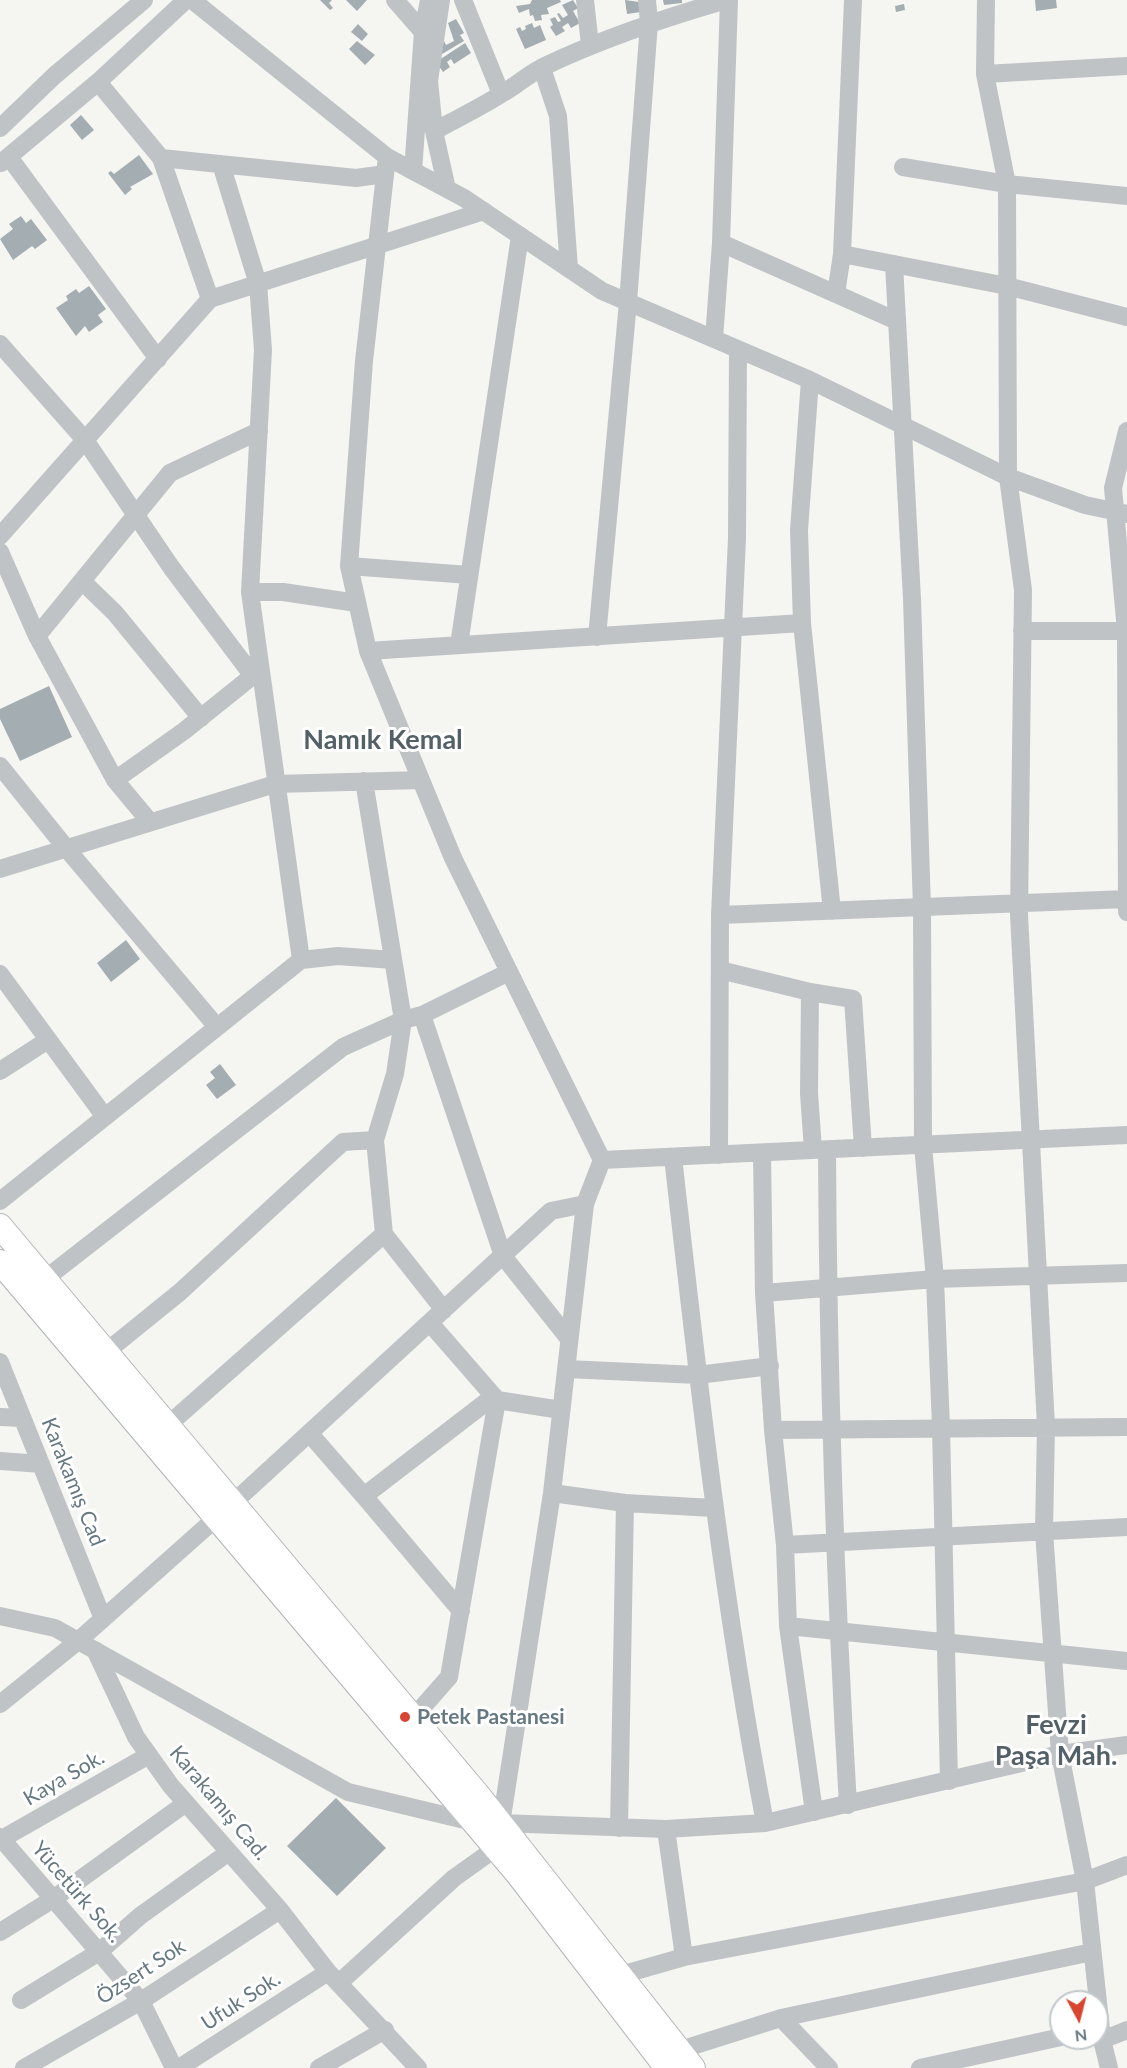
<!DOCTYPE html>
<meta charset="utf-8">
<style>
body{margin:0}
#map{position:relative;width:1127px;height:2068px;overflow:hidden;background:#f5f5f2;font-family:Lato,sans-serif}
canvas{display:block}
.north{position:absolute;left:1049px;top:1990px;width:60px;height:60px;box-sizing:border-box;background:#fff;border:2px solid #c2c9cd;border-radius:50%;rotate:173deg;font-size:16px;font-weight:700;line-height:24px;text-align:center;color:#667881}
.north::after{content:'';display:block;margin:auto;width:21px;height:27px;background:#d84530;clip-path:polygon(50% 0,100% 100%,50% 72%,0 100%)}
</style>
<div id="map">
<canvas width="1127" height="2068"></canvas>
<div class="north">N</div>
</div>
<script>
const c = document.querySelector('canvas').getContext('2d');
c.lineJoin = 'round';
function fill(path, color) { c.fillStyle = color; c.fill(path, 'evenodd'); }
function strokePath(path, color, width, dash) { c.strokeStyle = color; c.lineWidth = width; c.lineCap = dash ? 'butt' : 'round'; c.setLineDash(dash || []); c.stroke(path); }
function label(font, color, halo, rows, align = 'center') {
  c.font = font + ' Lato,sans-serif'; c.lineWidth = 6; c.setLineDash([]); c.textBaseline = 'middle'; c.strokeStyle = halo; c.fillStyle = color; for (const [text, x, y, turn = 0] of rows) {
    c.save(); c.translate(x, y); c.rotate((+turn || 0) * Math.PI / 180); c.textAlign = isNaN(turn) ? turn : align; if (halo) c.strokeText(text, 0, 0); c.fillText(text, 0, 0); c.restore();
  }
}
const building = new Path2D(`
 M320 0H332L329 3 333 8 330 10Z
 M346 0H367L357 11Z
 M532 0H560L561 2 547 8 549 14 541 15 542 20 535 21 533 15 530 16 529 9 519 13 516 6 530 4Z
 M573 0 578 8 573 11 580 23 571 28 568 23 562 27 565 31 556 36 550 27 553 25 550 19 555 17 558 22 561 21 557 14 559 13 563 18 568 15 562 5Z
 M625 0 639 2 641 12 627 14Z
 M663 0H682V3L664 5Z
 M1035 0H1056L1057 8 1036 11Z
 M904 4 905 10 896 12 895 6Z
 M456 19 464 33 460 35 464 41 442 54 439 49 443 47 441 43 444 41 446 45 454 41 448 23Z
 M532 23 534 28 540 25 546 40 525 49 516 29 520 27 522 31 526 29 525 26Z
 M358 24 368 34 362 41 351 32Z
 M357 41 375 55 365 65 349 49Z
 M465 43 471 53 454 64 451 59 447 62 450 67 443 72 436 62Z
 M81 115 94 130 82 140 70 125Z
 M139 155 153 174 130 187 132 189 125 195 108 173 111 171 114 174Z
 M21 216 26 223 31 219 47 240 35 249 32 246 13 260 0 239 13 229 9 224Z
 M89 286 106 309 98 315 103 322 89 332 85 326 76 336 56 308 68 300 66 296 76 289 79 293Z
 M49 686 72 737 20 761 0 719V709Z
 M126 940 140 959 111 982 97 963Z
 M220 1064 236 1085 217 1099 206 1085 215 1078 210 1072Z
 M336 1798 386 1848 337 1896 287 1846Z`);
const minor = new Path2D(`
 M192 0 387 157 464 198 602 291 810 380 1008 477 1085 505 1127 514
 M395 0 423 32
 M441 0 429 81 434 131 447 189
 M463 0 501 94
 M585 0 590 45
 M986 0 985 74 1007 184 1008 477 1023 590 1019 915 1046 1426 1044 1532 1060 1754 1085 1881 1102 2040 1109 2068
 M542 68 558 116 569 269
 M985 74 1127 66
 M98 82 161 158 210 299
 M0 128 54 76 144 0
 M434 131C457 119 481 107 503 93 517 85 530 73 545 66 603 38 664 18 726 0
 M9 157 158 359
 M387 157 364 361 349 566 368 651 453 858 602 1160 585 1204 552 1493 501 1824
 M161 158 356 178 385 174
 M1 163 98 82 186 0
 M221 164 258 284 263 350 250 592 301 960
 M903 167 1007 184 1127 196
 M413 171 423 32 429 0
 M721 243 897 321
 M842 254 1007 286 1127 317
 M894 264 912 599 922 908 923 1145 935 1279 941 1427 949 1781
 M836 294 842 254 853 0
 M714 339 721 243 729 0
 M0 344 85 440 171 567 253 676
 M810 380 799 530 802 623 832 911
 M1127 431 1113 488 1126 631 1127 912
 M0 536 210 299 484 211
 M0 552 37 636 115 780 150 822
 M349 566 469 575
 M82 581 115 613 201 718
 M250 592H283L357 603
 M1022 631H1127
 M37 636 170 473 259 431
 M597 637 628 302 649 23 647 0
 M459 645 520 236
 M368 651 802 623
 M0 766 66 848 217 1027
 M115 780 184 731 260 670
 M364 781 403 1020 395 1074 375 1140 384 1234 444 1310
 M0 869 275 784 421 780
 M720 915 1127 899
 M720 970 810 992 809 1093 813 1150
 M0 974 105 1117
 M810 992 853 999 863 1148
 M422 1015 503 1256 569 1339
 M0 1071 48 1040
 M827 1150C828 1368 835 1587 848 1805
 M762 1153 764 1293 773 1430 785 1545 788 1626 814 1812
 M719 1155 720 915 737 538 738 349
 M673 1157C698 1380 723 1602 765 1823
 M602 1160 1127 1135
 M0 1201 301 960 338 956 393 960
 M45 1279 343 1047 403 1020 422 1015 509 972
 M764 1293 935 1279 1127 1273
 M430 1323 497 1400 561 1410
 M106 1352 180 1292 343 1142 375 1140
 M0 1362 103 1619
 M566 1369 698 1375 770 1366
 M0 1417 22 1418
 M168 1425 384 1234
 M773 1430 1127 1427
 M310 1434 364 1496
 M0 1461 41 1464
 M552 1493 625 1503 713 1508
 M785 1545 1127 1527
 M461 1611 364 1496 494 1396
 M0 1616 55 1628 348 1792 473 1822 666 1829 765 1823 1060 1754 1127 1745
 M788 1626 1127 1661
 M95 1650 136 1737 171 1786 280 1910 328 1972 418 2068
 M0 1704 78 1641 233 1503 551 1211 585 1204
 M413 1718 449 1677 497 1400
 M619 1828 625 1503
 M666 1829 684 1957
 M0 1837 141 2001 174 2068
 M0 1840 149 1755
 M0 1932 53 1899 186 1803
 M621 1975 684 1957 1085 1881 1127 1865
 M339 1983 454 1878 496 1848
 M21 2000 99 1952 140 1916 229 1852
 M781 2018 829 2068
 M1102 2040 1127 2030
 M680 2050 781 2018 1092 1952
 M24 2068 141 2001 280 1910
 M179 2068 328 1972
 M319 2068 385 2030
 M920 2068 1061 2037`);
const major = new Path2D(`
 M0 1226 478 1795 693 2068
 M0 1262 517 1873 667 2068`);
const markers = [
 [405,1717,6,"#d84530"]
];
const streetNames = [
 ["Karakamış Cad",73,1482,68],
 ["Kaya Sok.",64,1778,-30],
 ["Karakamış Cad.",219,1803,50],
 ["Yücetürk Sok.",77,1892,49],
 ["Özsert Sok",141,1972,-33],
 ["Ufuk Sok.",241,2001,-33]
];
const poiNames = [
 ["Petek Pastanesi",417,1717]
];
const districtNames = [
 ["Namık Kemal",383,740],
 ["Fevzi",1056,1725],
 ["Paşa Mah.",1056,1756]
];
fill(building, '#a4adb1');
strokePath(major, '#b0b6b8', 26);
strokePath(minor, '#bfc3c6', 18);
strokePath(major, '#fff', 24);
for (const [x, y, r, color] of markers) { const dot = new Path2D(); dot.arc(x, y, r, 0, 2 * Math.PI); c.fillStyle = color; c.fill(dot); strokePath(dot, '#fff', 2); }
label('21px', '#667881', '#fff', streetNames);
label('bold 21px', '#667881', '#fff', poiNames, 'left');
label('bold 27px', '#546067', '#fff', districtNames);
</script>
